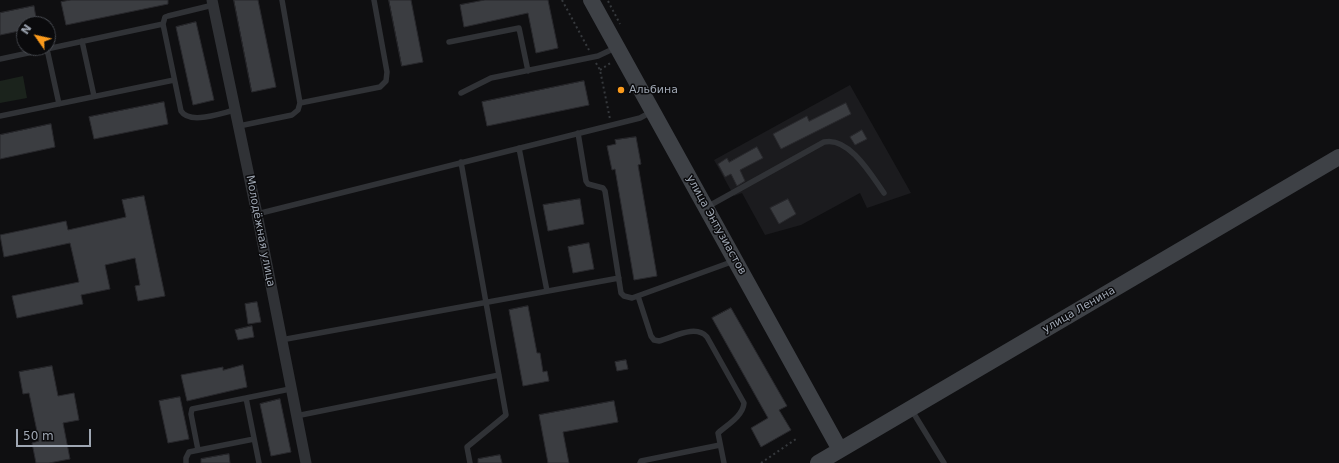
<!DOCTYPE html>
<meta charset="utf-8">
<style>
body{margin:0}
#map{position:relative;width:1339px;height:463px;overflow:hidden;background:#0f0f11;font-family:"DejaVu Sans",sans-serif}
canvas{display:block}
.north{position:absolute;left:16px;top:16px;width:40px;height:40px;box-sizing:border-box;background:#0a0a0c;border:1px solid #46494f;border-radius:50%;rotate:304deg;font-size:11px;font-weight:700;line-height:16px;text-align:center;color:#9fa7b3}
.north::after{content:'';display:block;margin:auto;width:14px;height:18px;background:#fc9b1c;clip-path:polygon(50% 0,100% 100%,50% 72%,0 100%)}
.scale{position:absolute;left:16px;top:429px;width:75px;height:18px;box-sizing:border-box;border:2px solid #9fa7b3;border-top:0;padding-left:5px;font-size:12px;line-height:14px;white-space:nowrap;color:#9fa7b3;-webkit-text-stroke:3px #0a0a0c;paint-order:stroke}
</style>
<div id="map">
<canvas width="1339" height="463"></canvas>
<div class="north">N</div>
<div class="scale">50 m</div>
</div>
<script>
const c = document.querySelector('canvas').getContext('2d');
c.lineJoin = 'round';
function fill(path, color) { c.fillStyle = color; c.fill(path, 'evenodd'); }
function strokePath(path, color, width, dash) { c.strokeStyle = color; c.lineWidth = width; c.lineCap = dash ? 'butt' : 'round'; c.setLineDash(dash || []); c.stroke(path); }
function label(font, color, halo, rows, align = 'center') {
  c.font = font + ' "DejaVu Sans",sans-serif'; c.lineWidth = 3; c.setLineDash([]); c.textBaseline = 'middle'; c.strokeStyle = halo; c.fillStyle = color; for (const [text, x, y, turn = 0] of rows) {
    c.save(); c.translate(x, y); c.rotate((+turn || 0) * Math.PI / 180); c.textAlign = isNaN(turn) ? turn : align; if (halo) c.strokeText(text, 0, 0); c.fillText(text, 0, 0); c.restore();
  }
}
const built = new Path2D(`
 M850 85 911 193 867 208 860 193 801 225 765 235 742 193 734 196 714 160Z`);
const green = new Path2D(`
 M23 76 27 98 0 103V81Z`);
const building = new Path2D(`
 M71 0H168V4L66 25 61 2Z
 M234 0H258L276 87 252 92Z
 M389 0H411L423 62 402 66Z
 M485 0H548L558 48 536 53 528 13 464 27 460 5Z
 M34 6 37 24H24V30L0 35V13Z
 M196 22 214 100 193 105 176 27Z
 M584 81 589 105 487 126 482 102Z
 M164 102 168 124 94 139 89 117Z
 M846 103 851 114 781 149 773 134 807 116 809 121Z
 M51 124 55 147 0 159V135Z
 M862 130 867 139 855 145 850 137Z
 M636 137 641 164 638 165 657 276 634 280 615 169 612 170 607 146 616 144 615 140Z
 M757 147 763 158 740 170 745 181 737 186 731 174 725 177 718 164 727 158 729 162Z
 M144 196 165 296 138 301 135 286 140 285 135 258 105 265 110 289 81 295 83 304 17 318 12 296 79 282 70 243 4 257 0 235 66 221 68 230 126 217 122 200Z
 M580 199 584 224 548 231 543 205Z
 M788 199 796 214 779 224 770 208Z
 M589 243 594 269 573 273 568 247Z
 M257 302 261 322 248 324 245 304Z
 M528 306 537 353H540L543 372 547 371 549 381 523 386 509 310Z
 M731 308 787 406 779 410 791 430 761 447 751 428 768 418 712 318Z
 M252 326 254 337 238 340 235 330Z
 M626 360 628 369 617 371 615 362Z
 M243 365 247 387 187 401 181 375 223 367V370Z
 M52 366 58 396 74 393 79 420 63 423 70 459 49 463H36L32 443 39 441 29 393 23 394 19 372Z
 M180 397 189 439 168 443 159 401Z
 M280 399 291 452 271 456 260 404Z
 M614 401 618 422 563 432 569 463H548L539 415Z
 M229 454 230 463H201V459Z
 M500 455 502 463H478V459Z`);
const path = new Path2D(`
 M562 0 589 50
 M608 1 620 24
 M596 63 600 70 610 119
 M600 70 612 62
 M761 463 796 439`);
const lane = new Path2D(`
 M163 24 181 111C190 125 221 113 235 110
 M82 41 94 96
 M449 42 519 28 528 71
 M47 49 59 104
 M0 59 163 24 165 17 168 16 213 5
 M461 93 491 78 598 56 615 48
 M300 103 380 87 386 81 387 72 374 0
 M0 116 174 80
 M239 126 292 115 298 110 300 103 282 0
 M578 133 586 181 588 184 603 188 605 191 621 293 624 296 632 298 734 261
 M519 148 547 291
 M461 162 506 415 467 447 470 463
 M707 207 824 142C849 136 872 176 884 193
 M257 214 640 118 651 112
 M638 296 651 336 654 340 659 341C674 337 696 324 707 337L744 403C743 416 727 425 718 433L724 463
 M281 340 619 278
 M911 409 944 463
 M296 416 499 375
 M198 450 191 414 192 409 246 398
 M186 463V458L189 452 254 439
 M259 463 246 398 290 389
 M640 463 641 461 720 445`);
const street = new Path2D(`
 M212 0 257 214 306 463`);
const secondary = new Path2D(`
 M591 0 840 450
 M818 463 1339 157`);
const markers = [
 [621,90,4,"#fc9b1c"]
];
const poiNames = [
 ["Альбина",629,90]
];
const streetNames = [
 ["улица Энтузиастов",716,225,61],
 ["Молодёжная улица",260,231,79],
 ["улица Ленина",1079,310,-30]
];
fill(built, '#1b1b1e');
fill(green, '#1b231c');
fill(building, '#3b3d41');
strokePath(building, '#29292d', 1);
strokePath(path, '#36393d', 2, [2, 3]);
strokePath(lane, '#303236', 5.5);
strokePath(street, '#303236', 11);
strokePath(secondary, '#3e4146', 16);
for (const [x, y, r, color] of markers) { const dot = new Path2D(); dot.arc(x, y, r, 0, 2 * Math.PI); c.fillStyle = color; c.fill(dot); strokePath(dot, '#0a0a0c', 1.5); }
label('11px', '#9fa7b3', '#0a0a0c', poiNames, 'left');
label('11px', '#9fa7b3', '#0a0a0c', streetNames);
</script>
